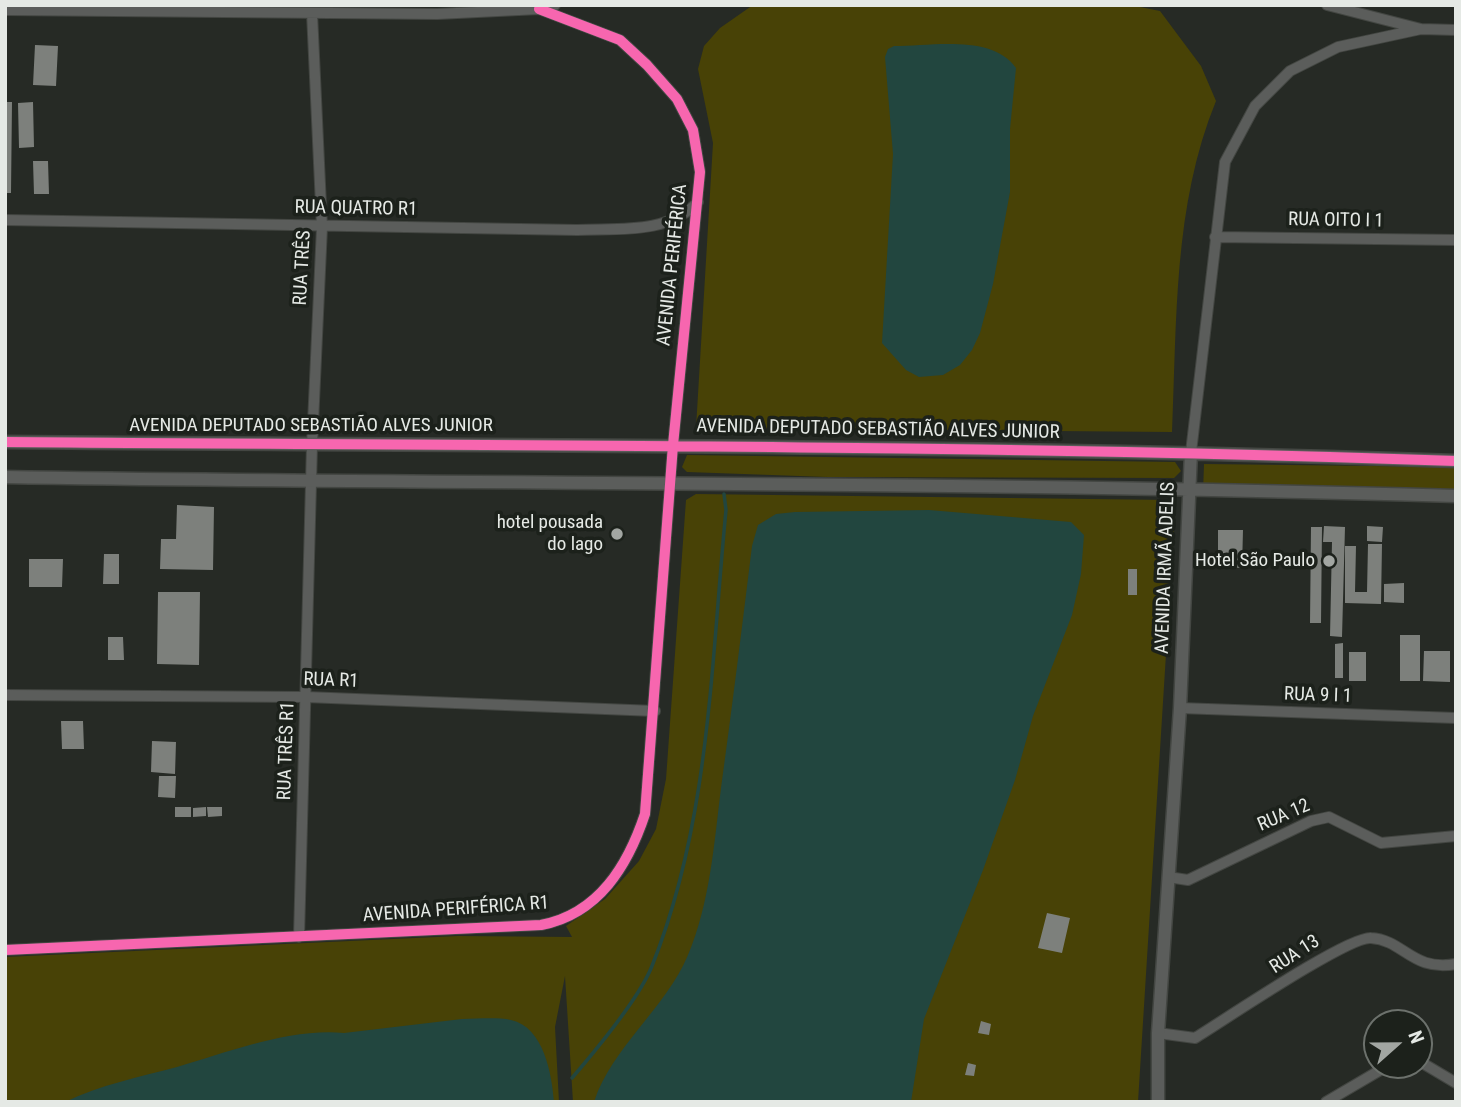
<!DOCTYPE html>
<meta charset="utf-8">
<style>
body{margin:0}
#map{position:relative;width:1461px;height:1107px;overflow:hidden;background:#262a25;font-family:"Roboto Condensed",sans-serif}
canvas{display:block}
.frame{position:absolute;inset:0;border:7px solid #e5e9e5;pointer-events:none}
.north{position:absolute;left:1363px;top:1009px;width:70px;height:70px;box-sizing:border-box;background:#1c211b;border:2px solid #6c716c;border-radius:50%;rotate:69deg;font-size:19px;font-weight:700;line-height:28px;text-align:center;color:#e5e9e5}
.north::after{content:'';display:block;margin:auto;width:24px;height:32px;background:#a2a6a2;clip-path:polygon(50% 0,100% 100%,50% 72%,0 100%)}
</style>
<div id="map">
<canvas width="1461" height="1107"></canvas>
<div class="frame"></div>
<div class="north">N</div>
</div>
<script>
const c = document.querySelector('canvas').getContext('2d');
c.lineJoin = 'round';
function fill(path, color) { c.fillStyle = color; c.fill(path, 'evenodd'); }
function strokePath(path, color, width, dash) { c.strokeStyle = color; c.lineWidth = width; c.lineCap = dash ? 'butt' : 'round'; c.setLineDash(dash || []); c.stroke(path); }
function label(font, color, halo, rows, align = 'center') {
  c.font = font + ' "Roboto Condensed",sans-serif'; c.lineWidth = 7; c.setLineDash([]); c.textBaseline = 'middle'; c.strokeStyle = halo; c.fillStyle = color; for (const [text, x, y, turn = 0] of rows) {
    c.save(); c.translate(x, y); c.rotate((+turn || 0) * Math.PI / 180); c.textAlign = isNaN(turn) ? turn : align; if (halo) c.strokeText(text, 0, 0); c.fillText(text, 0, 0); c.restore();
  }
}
const green = new Path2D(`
 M753 5H1130L1160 11 1201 66 1216 101C1173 206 1177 321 1172 432L696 428 713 143 698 69 704 46 720 28Z
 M687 455 1175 462 1181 471 1174 478 827 477 687 472 682 467Z
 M1204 464 1456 467V497L1203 492Z
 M696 494 1169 500 1175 510 1138 1102H573L565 976 555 1027 559 1102H5V957L458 936 572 937 566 926 605 899 639 861 656 829 666 779 686 500Z`);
const water = new Path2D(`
 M894 46C932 46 993 34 1016 68L1010 129V192L993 284 980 333 972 350 960 365 943 375 919 377 906 370 882 343 893 154 885 57 888 49Z
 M929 510 1071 522 1084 535 1081 574 1072 615 1033 716 1015 780 983 870 924 1019 911 1102H594C612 1047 666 1008 688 955 710 903 714 844 721 788 732 708 742 627 752 546L758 525 776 514 795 512Z
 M462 1019C478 1019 496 1017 511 1020 544 1027 552 1075 554 1102H65C100 1085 139 1077 177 1067 229 1052 289 1028 344 1033Z`);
const stream = new Path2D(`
 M572 1078C596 1050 639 999 652 966 710 821 711 663 726 510L724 494`);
const building = new Path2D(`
 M35 45 58 46 56 86 33 85Z
 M5 102H12L11 193H5Z
 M33 102 34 147 19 148 18 103Z
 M33 161H48L49 194H34Z
 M177 505 214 507 213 570 160 569 161 539H176Z
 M1324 526 1345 527 1342 637 1330 636 1332 542H1323Z
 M1367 526 1383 527 1382 542 1367 541Z
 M1311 527H1322L1321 623H1310Z
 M1218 530H1243L1242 568 1218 567Z
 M1368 544H1382L1381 604 1345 603V546H1356L1355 592H1367Z
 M104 554H119V584H103Z
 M29 559H63L62 587H29Z
 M1128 569H1137V595H1128Z
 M1404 583V603L1384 602V584Z
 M158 592H200L199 665 157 664Z
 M1400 635H1420V681H1400Z
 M108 637H123L124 660H108Z
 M1343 643V678H1335V644Z
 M1424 651H1450V682L1423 681Z
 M1349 652H1366V681H1349Z
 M61 721H83L84 749H62Z
 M152 741 176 742 175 774 151 772Z
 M159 776H176L175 798 158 797Z
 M175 807H191V817H175Z
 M206 807V816L193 817V808Z
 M207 807H222V816L208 817Z
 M1047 913 1070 918 1062 953 1038 948Z
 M981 1021 991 1024 989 1035 978 1033Z
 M968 1063 976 1065 974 1076 965 1075Z`);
const minor = new Path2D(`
 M1327 5 1421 29 1456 30
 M5 10 437 14 539 9 555 5
 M5 220 577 230C619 228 666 235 698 202
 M1215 237 1456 240
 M1191 452 1225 162 1255 106 1290 71 1338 47 1421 29
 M5 695 306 697 655 711
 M1180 708 1456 718
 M1168 877 1188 880 1311 821 1329 817 1381 843 1456 836
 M299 937 312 445 322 227 312 13
 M5 950 541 925C599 914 628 865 645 814L673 445 700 172 693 130 677 99 647 65 620 40 539 9
 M1158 1033 1195 1038C1223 1021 1348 936 1371 938 1404 940 1412 972 1456 964
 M1419 1061 1456 1083
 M1326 1102 1389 1065`);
const tertiary = new Path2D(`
 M5 442C489 446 972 444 1456 461
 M5 477C489 485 972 481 1456 496
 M1158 1102V1033L1180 708 1191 452`);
const cycleway = new Path2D(`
 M5 442C489 446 972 444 1456 461
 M5 950 541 925C599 914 628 865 645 814L673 445 700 172 693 130 677 99 647 65 620 40 539 9`);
const markers = [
 [617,534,7,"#a2a6a2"],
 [1329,561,7,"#a2a6a2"]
];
const streetNames = [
 ["RUA QUATRO R1",356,209,1],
 ["RUA OITO I 1",1336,221,1],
 ["AVENIDA PERIFÉRICA",673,265,-84],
 ["RUA TRÊS",303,268,-87],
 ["AVENIDA DEPUTADO SEBASTIÃO ALVES JUNIOR",311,426],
 ["AVENIDA DEPUTADO SEBASTIÃO ALVES JUNIOR",878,430,1],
 ["AVENIDA IRMÃ ADELIS",1166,568,-88],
 ["RUA R1",331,681,2],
 ["RUA 9 I 1",1318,696,2],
 ["RUA TRÊS R1",287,751,-88],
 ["RUA 12",1284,816,-23],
 ["AVENIDA PERIFÉRICA R1",456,910,-4],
 ["RUA 13",1295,955,-33]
];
const poiNames = [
 ["hotel pousada",603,523],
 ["do lago",603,545],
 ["Hotel São Paulo",1315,561]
];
fill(green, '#484206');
fill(water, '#22463f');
strokePath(stream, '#22463f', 3.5);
fill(building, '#7d807c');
strokePath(minor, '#434642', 12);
strokePath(tertiary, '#434642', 15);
strokePath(minor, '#5b5d5b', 10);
strokePath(tertiary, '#5b5d5b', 12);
strokePath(cycleway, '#f766af', 10);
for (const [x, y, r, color] of markers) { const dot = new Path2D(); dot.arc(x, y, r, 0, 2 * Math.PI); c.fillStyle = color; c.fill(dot); strokePath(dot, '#1c211b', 2.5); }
label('19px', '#e5e9e5', '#1c211b', streetNames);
label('19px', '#e5e9e5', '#1c211b', poiNames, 'right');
</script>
